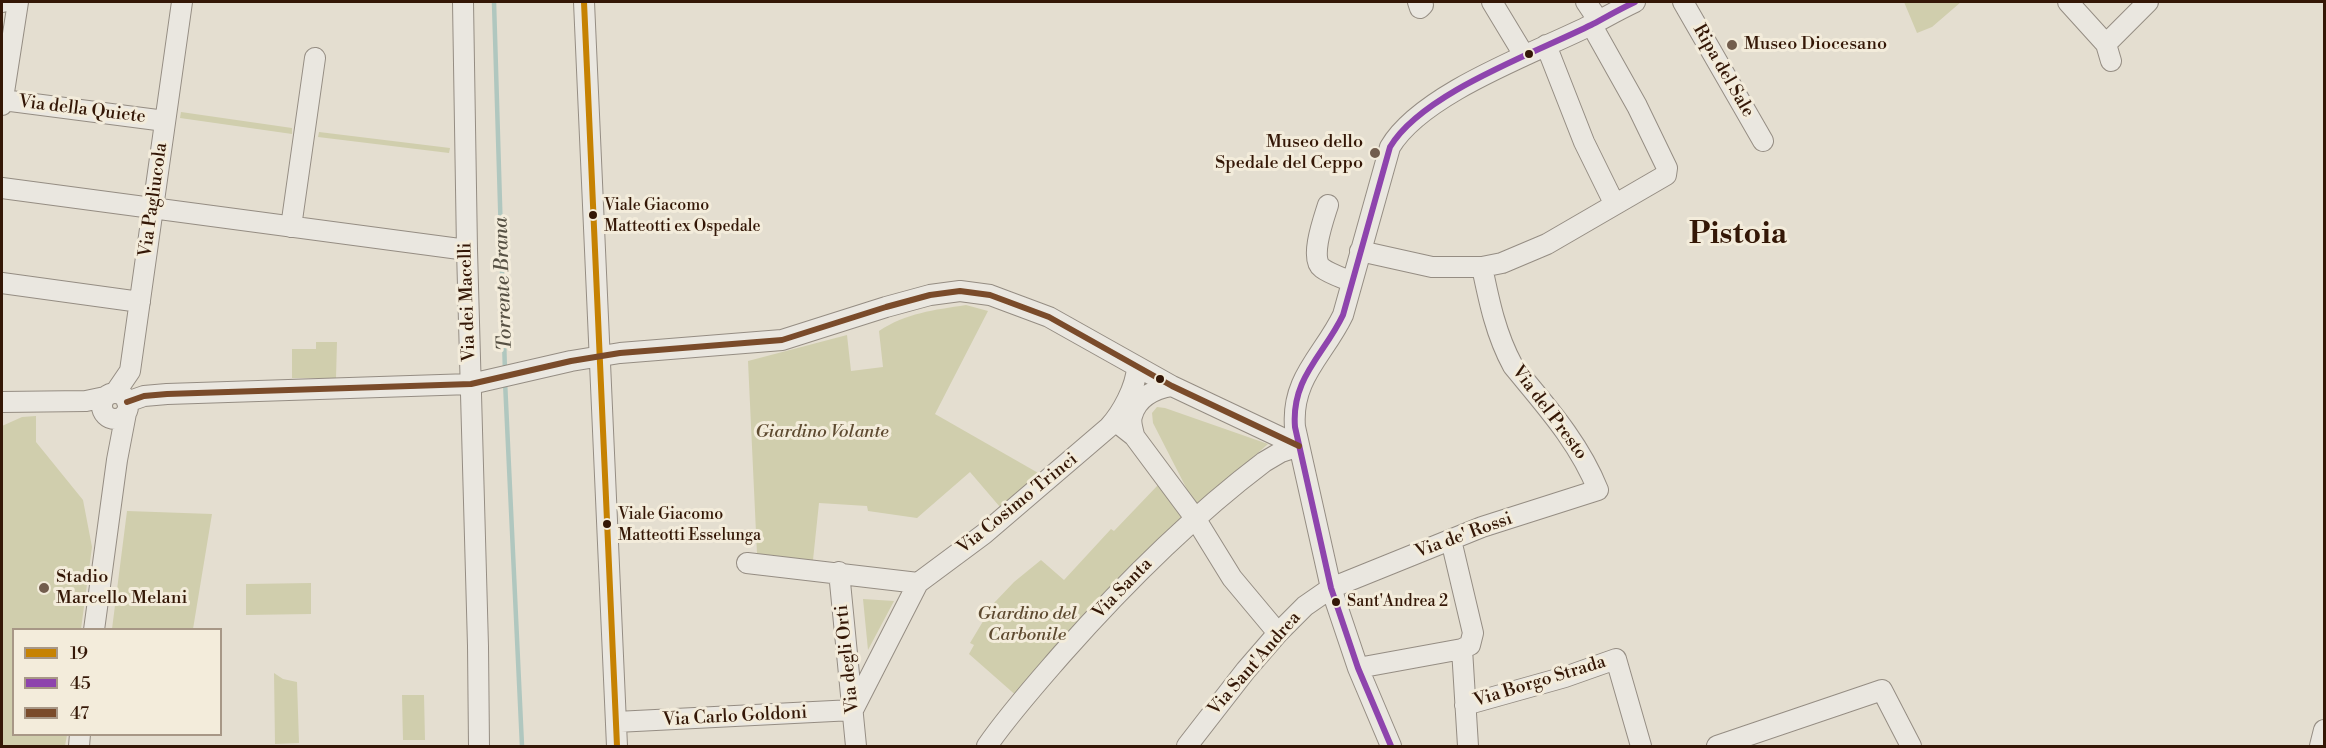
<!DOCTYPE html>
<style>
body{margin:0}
#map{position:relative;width:2326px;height:748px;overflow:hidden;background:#e4ded0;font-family:"Libre Bodoni",serif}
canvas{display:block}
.frame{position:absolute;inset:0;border:3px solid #341706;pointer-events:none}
.legend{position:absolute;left:12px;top:628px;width:210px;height:108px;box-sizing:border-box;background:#f3ecdb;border:2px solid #a79786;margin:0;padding:8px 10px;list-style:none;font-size:18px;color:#341706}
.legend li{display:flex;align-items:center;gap:12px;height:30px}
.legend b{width:30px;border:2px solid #a79786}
</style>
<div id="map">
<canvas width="2326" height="748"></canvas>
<div class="frame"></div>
<ul class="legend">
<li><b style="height:8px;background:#c68202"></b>19</li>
<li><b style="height:8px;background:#8e44ad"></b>45</li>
<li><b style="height:8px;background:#7a4b2a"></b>47</li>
</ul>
</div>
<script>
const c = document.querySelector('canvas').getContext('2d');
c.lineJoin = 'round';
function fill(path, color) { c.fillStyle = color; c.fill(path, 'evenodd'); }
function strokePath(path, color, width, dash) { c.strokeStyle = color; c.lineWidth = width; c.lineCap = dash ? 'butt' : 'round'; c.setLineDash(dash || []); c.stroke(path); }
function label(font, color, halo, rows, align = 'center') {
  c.font = font + ' "Libre Bodoni",serif'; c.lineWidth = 6; c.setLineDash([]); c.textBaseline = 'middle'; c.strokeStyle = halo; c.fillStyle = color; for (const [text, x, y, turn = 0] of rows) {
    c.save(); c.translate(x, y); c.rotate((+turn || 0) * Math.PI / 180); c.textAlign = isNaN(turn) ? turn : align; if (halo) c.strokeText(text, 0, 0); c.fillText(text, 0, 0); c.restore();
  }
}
const green = new Path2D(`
 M1904 2H1961L1932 27 1917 33Z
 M181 112 292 128V134L180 118Z
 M319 132 450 148 449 153 318 137Z
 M966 305 988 311 935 414 1040 474 1000 507 970 472 917 518 868 511 867 506 819 503 813 560 757 554 748 361 847 335 851 371 883 367 879 331C906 313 934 310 966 305Z
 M316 342H337L336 378H292V349H316Z
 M1157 407 1165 408 1268 444 1196 507 1153 423 1152 413Z
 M36 416V442L83 500 92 547 81 629 14 630V734L67 735 65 746H2V426L22 417Z
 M1158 485 1182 511 1180 522 1019 698 969 654 974 645 970 643 994 603 1014 582 1041 560 1064 580 1111 529 1114 531Z
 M127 511 212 514 193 629H112Z
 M311 583V614L246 615V584Z
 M863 599 894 601 868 650Z
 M274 673 283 679 297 682 299 743 275 744Z
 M402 695H424L425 740H403Z`);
const stream = new Path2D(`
 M494 2 505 372
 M505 381 522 746`);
const minor = new Path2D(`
 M2 2H3
 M463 2 467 250 478 646 479 746
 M584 2 617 746
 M1418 2 1420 8 1423 5
 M1492 2 1524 55
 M1586 2 1598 20
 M1683 2 1763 141
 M2068 2 2106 44 2111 61
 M2106 44 2148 2
 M1546 45 1584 142 1614 203
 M3 100 165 121
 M2 105 18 2
 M2 188 467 250
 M1328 205C1324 218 1309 259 1322 268 1330 274 1343 278 1352 282
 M291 227 315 58
 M1360 251 1432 267H1482L1502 263 1547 244 1666 175 1667 168 1637 106 1591 24
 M2 283 140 302
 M102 406a13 13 0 1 1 26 0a13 13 0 1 1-26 0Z
 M115 393 130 371 182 2
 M2 402 86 401 105 397
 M127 402 144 396 167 394 471 384 571 361 620 353 782 340 886 307 930 295 960 291 990 295 1049 317 1172 386 1299 446
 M1115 421 1134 436 1195 518 1232 578 1278 633
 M1134 435C1133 430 1130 422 1132 416 1137 398 1154 389 1172 386
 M747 563 918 583 984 534 1109 427C1122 413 1136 387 1137 367
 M839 572 856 746
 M94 630 117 460 126 413
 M1462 649 1468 746
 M1358 668 1462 649 1470 645 1473 633 1451 540
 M1465 705 1565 677 1616 659 1641 746
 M853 710 918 583
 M616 722 853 710
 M79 746 80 734
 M987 746C1009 714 1036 684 1062 654 1124 584 1190 518 1264 462L1281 452 1299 446
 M1187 746 1246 670 1278 633 1305 606 1331 588 1482 527 1598 490C1579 442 1545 405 1513 366 1496 335 1489 301 1482 267
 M1391 746 1358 668 1331 588 1295 427C1291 378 1324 355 1343 315L1390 147C1422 93 1535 53 1591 25 1606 17 1620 9 1635 2
 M1717 746 1882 690 1911 746
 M2320 746 2324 730`);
const bus1 = new Path2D(`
 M584 2 617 746`);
const bus2 = new Path2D(`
 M1391 746 1358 668 1331 588 1295 427C1291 378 1324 355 1343 315L1390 147C1422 93 1535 53 1591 25 1606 17 1620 9 1635 2`);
const bus3 = new Path2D(`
 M127 402 144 396 167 394 471 384 571 361 620 353 782 340 886 307 930 295 960 291 990 295 1049 317 1172 386 1299 446`);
const markers = [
 [1732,45,6,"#725d4d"],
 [1529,54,5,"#341706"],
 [1375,153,6,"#725d4d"],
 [593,215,5,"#341706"],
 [1160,379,5,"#341706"],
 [607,524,5,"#341706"],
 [44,588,6,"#725d4d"],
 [1336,602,5,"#341706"]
];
const busNames = [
 ["Viale Giacomo",604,206],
 ["Matteotti ex Ospedale",604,227],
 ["Viale Giacomo",618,515],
 ["Matteotti Esselunga",618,536],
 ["Sant'Andrea 2",1347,602]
];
const poiNames = [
 ["Museo Diocesano",1744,45],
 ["Museo dello",1363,143,"right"],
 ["Spedale del Ceppo",1363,164,"right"],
 ["Stadio",56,578],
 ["Marcello Melani",56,599]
];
const streetNames = [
 ["Ripa del Sale",1723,71,60],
 ["Via della Quiete",82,110,7],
 ["Via Pagliucola",154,200,-82],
 ["Via dei Macelli",468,302,-92],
 ["Via del Presto",1549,413,53],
 ["Via Cosimo Trinci",1018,504,-39],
 ["Via de' Rossi",1464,536,-20],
 ["Via Santa",1123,589,-46],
 ["Via degli Orti",848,659,-96],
 ["Via Sant'Andrea",1255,664,-49],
 ["Via Borgo Strada",1540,682,-17],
 ["Via Carlo Goldoni",735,717,-3]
];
const parkNames = [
 ["Giardino Volante",822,433],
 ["Giardino del",1027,615],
 ["Carbonile",1027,636]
];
const waterNames = [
 ["Torrente Brana",504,284,-92]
];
const townNames = [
 ["Pistoia",1738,236]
];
fill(green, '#d0cead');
strokePath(stream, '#b0c7bf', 4.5);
strokePath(minor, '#958d83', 22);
strokePath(minor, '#eae7e0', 20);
strokePath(bus1, '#c68202', 6);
strokePath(bus2, '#8e44ad', 6);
strokePath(bus3, '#7a4b2a', 6);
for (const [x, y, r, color] of markers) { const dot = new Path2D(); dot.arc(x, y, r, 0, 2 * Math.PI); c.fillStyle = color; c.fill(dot); strokePath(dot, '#f3ecdb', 2); }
label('16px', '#341706', '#f3ecdb', busNames, 'left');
label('18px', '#341706', '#f3ecdb', poiNames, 'left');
label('18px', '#341706', '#f3ecdb', streetNames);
label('italic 18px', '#5e4a30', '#f3ecdb', parkNames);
label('italic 20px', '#575144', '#f3ecdb', waterNames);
label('bold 30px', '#341706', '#f3ecdb', townNames);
</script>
